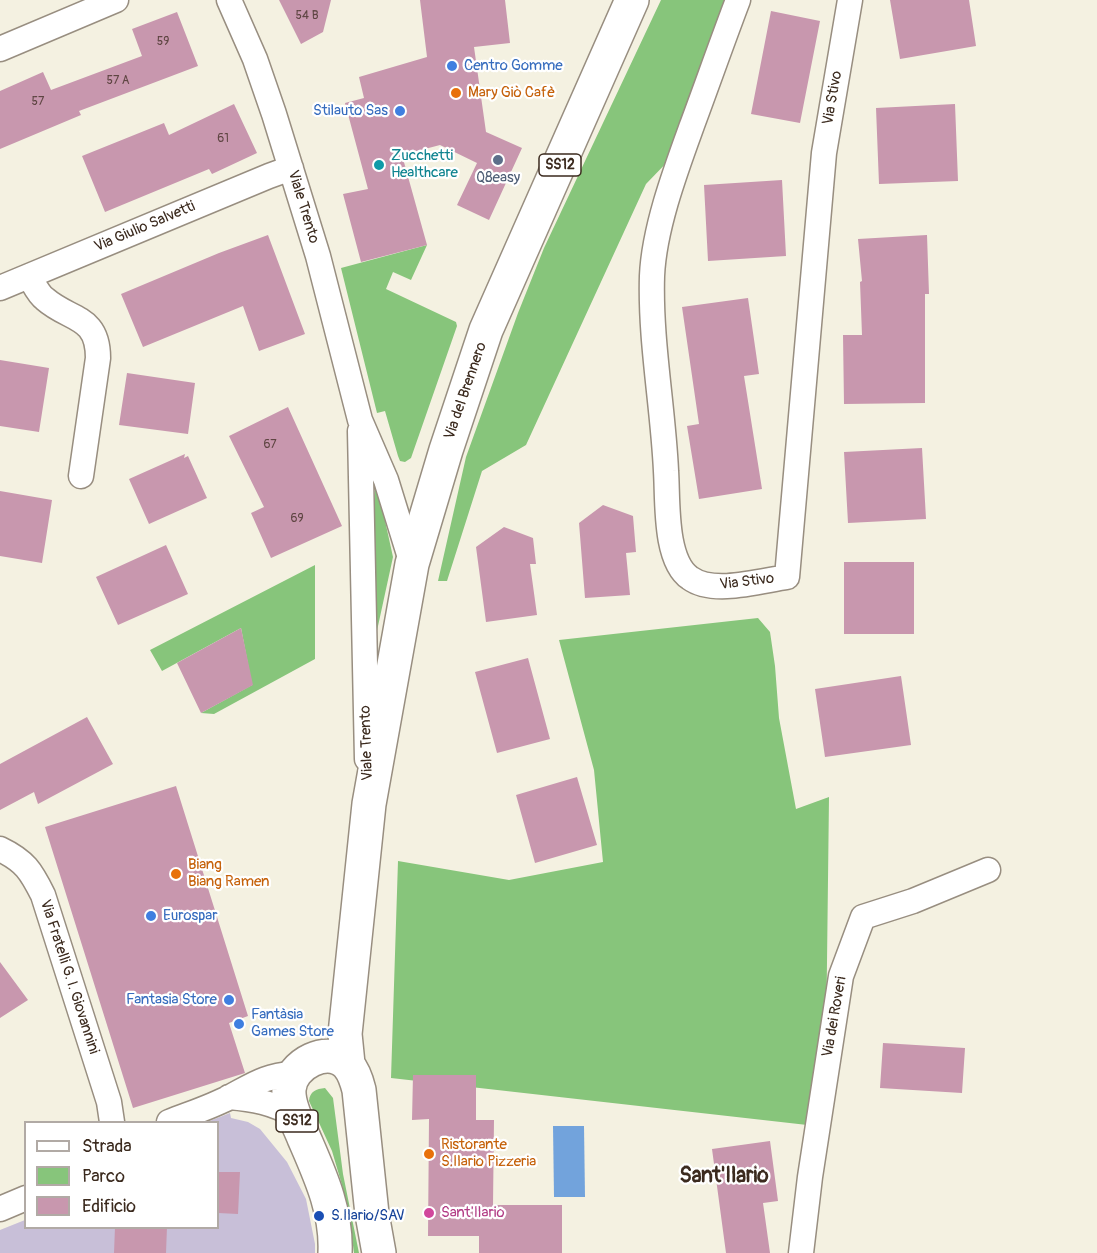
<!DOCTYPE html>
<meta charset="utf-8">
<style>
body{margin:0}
#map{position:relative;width:1097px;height:1253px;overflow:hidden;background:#f4f1e1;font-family:Pangolin,sans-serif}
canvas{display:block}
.legend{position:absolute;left:24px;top:1121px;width:195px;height:108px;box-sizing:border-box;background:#fff;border:2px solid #b1aaa5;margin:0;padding:8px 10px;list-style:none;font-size:18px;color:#3b2a1e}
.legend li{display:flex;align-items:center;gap:12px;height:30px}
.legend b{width:30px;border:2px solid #b1aaa5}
</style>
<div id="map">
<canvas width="1097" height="1253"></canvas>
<ul class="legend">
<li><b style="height:8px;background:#fff"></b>Strada</li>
<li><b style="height:16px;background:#87c57b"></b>Parco</li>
<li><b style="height:16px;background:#c897ae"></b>Edificio</li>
</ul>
</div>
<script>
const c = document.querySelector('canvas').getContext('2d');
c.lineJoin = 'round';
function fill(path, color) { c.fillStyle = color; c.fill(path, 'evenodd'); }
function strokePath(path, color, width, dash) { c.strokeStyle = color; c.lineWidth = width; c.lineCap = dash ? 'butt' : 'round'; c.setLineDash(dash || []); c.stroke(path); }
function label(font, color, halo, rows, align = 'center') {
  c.font = font + ' Pangolin,sans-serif'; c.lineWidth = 4.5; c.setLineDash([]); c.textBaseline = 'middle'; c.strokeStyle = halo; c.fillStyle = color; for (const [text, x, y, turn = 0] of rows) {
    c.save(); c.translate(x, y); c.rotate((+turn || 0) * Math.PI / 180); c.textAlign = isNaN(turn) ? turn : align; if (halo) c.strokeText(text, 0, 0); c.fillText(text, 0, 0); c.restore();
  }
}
const industrial = new Path2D(`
 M230 1113 231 1118 248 1122 260 1129 287 1162 306 1199 315 1244V1253H0V1230L25 1220 26 1228H218V1122H207Z`);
const green = new Path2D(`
 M661 0H730L674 155 646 184 526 445 482 471 447 581H438L466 457 518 313 544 248Z
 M427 245 411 280 393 272 386 289 456 322 457 326 411 458 405 462 400 461 398 456 385 411 377 413 341 268Z
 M375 475 393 557 373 649Z
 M315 565V659L214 714 201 713 252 685 241 628 162 671 150 650Z
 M758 618 770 632 775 666 779 718 796 809 829 797 825 1127 391 1078 398 861 509 880 603 862 594 770 559 640Z
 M325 1088 333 1098 343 1174 359 1253H354L349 1215 342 1185 332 1151 309 1101C310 1091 316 1089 325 1088Z`);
const water = new Path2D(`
 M553 1126H584L585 1197H554Z`);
const building = new Path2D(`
 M279 0H331L323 32 301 44Z
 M420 0H505L510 43 474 47 486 132 522 148 489 220 457 205 477 163 440 145 402 155 427 245 361 262 343 194 368 189 345 103 364 98 359 77 427 57Z
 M890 0H969L976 46 900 59Z
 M771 11 820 21 800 123 751 114Z
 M177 12 198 66 79 111 81 115 0 149V91L43 72 51 90 142 56 132 29Z
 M234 104 257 153 212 174 209 169 105 212 82 156 164 123 169 135Z
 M955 104 958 181 879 184 876 108Z
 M782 180 786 256 708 261 704 185Z
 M268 235 305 334 259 351 243 306 143 347 121 294 219 253Z
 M927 235 929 294H925V403L844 404 843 335H862L860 282 862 281 858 239Z
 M748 298 759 374 744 376 762 489 699 499 687 426 699 424 682 307Z
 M0 360 49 368 39 432 0 426Z
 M127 373 195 383 188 434 119 425Z
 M288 407 342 526 271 558 251 513 264 507 229 436Z
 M922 448 926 519 848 523 844 452Z
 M185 454 184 458 188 456 207 498 149 524 129 479Z
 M0 491 52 500 42 563 0 556Z
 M603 505 633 516 636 552 626 553 630 595 585 598 579 523Z
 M504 527 533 538 536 564H530L537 615 486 622 476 547Z
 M166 545 188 594 118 625 96 577Z
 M844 562H914V634H844Z
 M241 628 253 685 201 713 177 663Z
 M528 658 550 739 497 753 475 672Z
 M901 676 911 745 825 757 815 689Z
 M87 717 113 764 38 804 34 792 0 810V764Z
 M577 777 597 845 535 863 516 795Z
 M176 786 248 1016 229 1023 245 1073 133 1108 45 827Z
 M0 962 28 1000 0 1018Z
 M883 1043 965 1048 962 1093 880 1088Z
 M413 1075H476V1120H494L493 1205H562V1253H479V1236H428L429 1119 412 1120Z
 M770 1141 778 1201 763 1203 770 1253H726L712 1149Z
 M218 1172H240L238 1214 218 1213Z
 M115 1227H167L166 1253H114Z`);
const minor = new Path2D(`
 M229 0 255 59 274 114 318 256 360 420 386 480 412 564
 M738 0C722 42 707 85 691 128 675 172 654 229 652 276 650 341 663 406 666 471 668 500 664 560 690 578 713 595 760 581 787 577L824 153 850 0
 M0 49 116 0
 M29 276C34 284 38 294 45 299 70 321 98 315 98 358L81 476
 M0 288 269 176 291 168
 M360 431 367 759
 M0 849C25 861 31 871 43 895L109 1102 112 1122
 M229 1097C254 1099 273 1103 294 1115
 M169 1122C189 1114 211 1107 230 1097 258 1082 263 1077 296 1073
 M0 1209 26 1198
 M801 1253 810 1177 841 976 863 917 913 901 988 870`);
const primary = new Path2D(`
 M348 1064 345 1034 369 804 412 564 446 450 486 330 632 0
 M335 1253C337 1211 320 1175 304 1138 298 1123 288 1106 289 1090 290 1064 329 1044 348 1065 354 1072 357 1082 359 1090L372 1214 379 1253`);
const markers = [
 [452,66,6,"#3f7fe0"],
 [456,93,6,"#e8710a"],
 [400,111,6,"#3f7fe0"],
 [498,160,6,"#5c6f8a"],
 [379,165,6,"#0f9aa8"],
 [176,874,6,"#e8710a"],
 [151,916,6,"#3f7fe0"],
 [229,1000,6,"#3f7fe0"],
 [239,1024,6,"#3f7fe0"],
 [429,1154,6,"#e8710a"],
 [429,1213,6,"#d1479c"],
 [319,1216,6,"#1a4fb4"]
];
const numberNames = [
 ["54 B",307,16],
 ["59",163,42],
 ["57 A",118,81],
 ["57",38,102],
 ["61",223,139],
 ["67",270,445],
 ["69",297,519]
];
const shields = [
 [560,165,42],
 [297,1121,42]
];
const shieldNames = [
 ["SS12",560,165],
 ["SS12",297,1121]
];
const shopNames = [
 ["Centro Gomme",464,66],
 ["Stilauto Sas",388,111,"right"],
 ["Eurospar",163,916],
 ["Fantasia Store",217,1000,"right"],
 ["Fantàsia",251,1015],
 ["Games Store",251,1032]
];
const foodNames = [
 ["Mary Giò Cafè",468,93],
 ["Biang",188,865],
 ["Biang Ramen",188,882],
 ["Ristorante",441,1145],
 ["S.Ilario Pizzeria",441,1162]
];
const streetNames = [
 ["Via Stivo",833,98,-80],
 ["Viale Trento",303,207,73],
 ["Via Giulio Salvetti",145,227,-23],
 ["Via del Brennero",466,391,-71],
 ["Via Stivo",747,582,-7],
 ["Viale Trento",367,743,-92],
 ["Via Fratelli G. I. Giovannini",69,977,72],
 ["Via dei Roveri",835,1017,-80]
];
const cultureNames = [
 ["Zucchetti",391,156],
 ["Healthcare",391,173]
];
const serviceNames = [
 ["Q8easy",498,178]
];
const hotelNames = [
 ["Sant'Ilario",441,1213]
];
const transitNames = [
 ["S.Ilario/SAV",331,1216]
];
const districtNames = [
 ["Sant'Ilario",724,1177]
];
fill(industrial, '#c8bfd8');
fill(green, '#87c57b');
fill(water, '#72a3dc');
fill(building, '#c897ae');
strokePath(minor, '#988e80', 27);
strokePath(primary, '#988e80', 36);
strokePath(minor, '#fff', 24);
strokePath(primary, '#fff', 33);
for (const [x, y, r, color] of markers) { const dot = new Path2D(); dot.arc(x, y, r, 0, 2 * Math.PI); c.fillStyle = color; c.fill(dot); strokePath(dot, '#fff', 2); }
label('12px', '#5e4542', null, numberNames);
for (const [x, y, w] of shields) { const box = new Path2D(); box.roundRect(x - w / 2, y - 11, w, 22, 4.5); c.fillStyle = '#fff'; c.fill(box); strokePath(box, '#3b2a1e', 1.5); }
label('bold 14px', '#3b2a1e', null, shieldNames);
label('15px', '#366cbe', '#fff', shopNames, 'left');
label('15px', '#c56008', '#fff', foodNames, 'left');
label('15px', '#3b2a1e', '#fff', streetNames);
label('15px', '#0d838f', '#fff', cultureNames, 'left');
label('15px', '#4e5e75', '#fff', serviceNames);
label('15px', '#b23c85', '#fff', hotelNames, 'left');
label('15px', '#164399', '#fff', transitNames, 'left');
label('bold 21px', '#3b2a1e', '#fff', districtNames);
</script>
